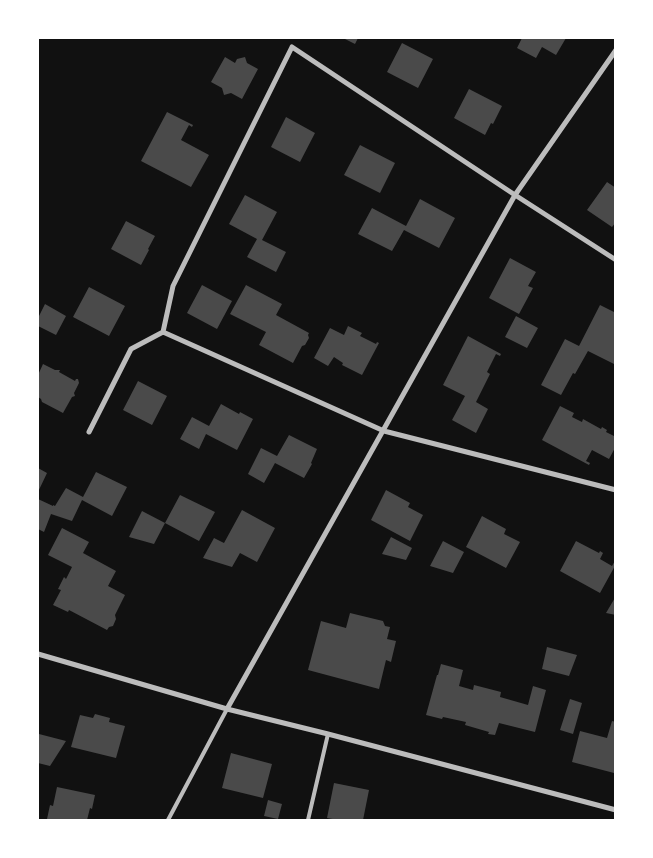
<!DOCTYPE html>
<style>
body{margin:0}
#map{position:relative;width:653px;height:858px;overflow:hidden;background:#111;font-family:Manrope,sans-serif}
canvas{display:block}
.frame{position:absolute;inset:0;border:39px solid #fff;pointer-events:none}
</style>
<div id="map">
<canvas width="653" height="858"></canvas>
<div class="frame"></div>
</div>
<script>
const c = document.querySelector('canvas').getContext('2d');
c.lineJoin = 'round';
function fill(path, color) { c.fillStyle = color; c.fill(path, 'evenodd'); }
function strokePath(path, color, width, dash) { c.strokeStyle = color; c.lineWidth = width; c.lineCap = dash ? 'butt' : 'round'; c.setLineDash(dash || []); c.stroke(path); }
const building = new Path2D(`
 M343 38H358L355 44Z
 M522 38H566L556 55 542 47 536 58 517 48Z
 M402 43 433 59 418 88 387 72Z
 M225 57 235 63 237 59 245 57 247 63 258 69 242 99 231 93 224 95 222 88 211 82Z
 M469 89 502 106 493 124 491 123 485 135 454 118Z
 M167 112 193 125 192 127 189 125 181 140 209 155 191 187 141 161Z
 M286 117 315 133 300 162 271 147Z
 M360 145 395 163 380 193 344 175Z
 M607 182 616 188V222L612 227 587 210Z
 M245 195 277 212 262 240 286 252 276 272 247 257 257 239 229 224Z
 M420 199 455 218 439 248 404 230 392 251 358 234 372 208 406 226Z
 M126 221 155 236 148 249 149 250 141 265 111 249Z
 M510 258 536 272 528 286 533 288 519 314 489 298Z
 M202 285 232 301 217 329 187 313Z
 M246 285 282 304 276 315 309 333 308 335 309 338 305 345 302 346 293 363 259 345 266 332 230 314Z
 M89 287 125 306 109 336 73 317Z
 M45 304 66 316 56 335 38 326V318Z
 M600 305 616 313V365L588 351 575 374 573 373 561 395 541 385 565 339 579 346Z
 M516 316 538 328 527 348 505 337Z
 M348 326 362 333 360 336 376 344 377 342 379 343 362 375 342 365 343 363 334 357 328 366 314 358 330 328 344 335Z
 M468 336 501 354 500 356 496 354 487 372 490 374 476 402 488 409 476 433 452 420 465 396 443 385Z
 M43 364 55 370H60L59 372 75 381 76 379H78L79 383 74 393 75 396 72 397 63 413 42 402 41 399 38 397V375Z
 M138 381 167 396 152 425 123 410Z
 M221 404 239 414 240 412 253 419 237 450 206 434 199 449 180 439 192 417 209 426Z
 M560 406 574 413 572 417 582 422 583 419 601 429 602 427 607 430 606 432 616 437V446L609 459 592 450 586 461 590 463 589 465 542 440Z
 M289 435 317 449 311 463 312 464 304 478 275 463 264 483 248 474 261 448 277 456Z
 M38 468 47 473 38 492Z
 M96 472 127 487 112 516 82 500 72 521 51 514 44 532 38 529V499L53 506V505L55 506 66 488 83 497Z
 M386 490 410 503 408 507 423 515 410 541 371 520Z
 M180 495 215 512 199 541 165 523Z
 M242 510 275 528 257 562 240 553 232 567 203 558 214 538 224 543Z
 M142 511 165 523 154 544 129 537Z
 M482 516 506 529 504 534 520 542 506 568 466 547Z
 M62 528 89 542 83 553 116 571 108 586 125 595 115 615 116 619 113 626 109 627 107 630 69 610 68 612 53 605 61 590 58 589 64 577 66 579 72 567 48 555Z
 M391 537 412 548 406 560 382 554Z
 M443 541 464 552 453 573 430 566Z
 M576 541 599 553 600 551 603 553 600 559 612 566 616 559V564L600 593 560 571Z
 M616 596V615L606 613Z
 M350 613 383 621 385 626 390 627 387 639 396 641 391 662 386 660 379 689 308 670 321 621 346 628Z
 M547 647 577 655 569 676 542 669Z
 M441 664 463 670 459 686 473 690 474 685 501 692 500 697 528 705 533 686 546 690 535 732 499 723 495 735 488 734 489 732 465 725 466 722 443 717 442 719 426 715 437 675H438Z
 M570 699 582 703 573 734 560 730Z
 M95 714 110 718 109 722 125 726 116 758 71 747 80 715 93 718Z
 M612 721 616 722V767L614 773 572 762 580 731 607 738Z
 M39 734 66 741 50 766 38 763V737Z
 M231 753 272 764 263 798 222 788Z
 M334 783 369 790 363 820H338L327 818Z
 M57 787 95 795 92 809 90 808 87 820H54L47 819 50 805 53 806Z
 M268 800 282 804 278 819 264 816Z`);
const service = new Path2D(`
 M168 820 227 709
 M308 820 328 734`);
const minor = new Path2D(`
 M616 260 515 195 292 47 173 286 163 332 384 431 616 490
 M89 432 131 349 163 332
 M38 654 227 709 328 734 616 810
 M227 709 515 195 616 50`);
fill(building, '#4a4a4a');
strokePath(service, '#bcbcbc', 4);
strokePath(minor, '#bcbcbc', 5);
</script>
